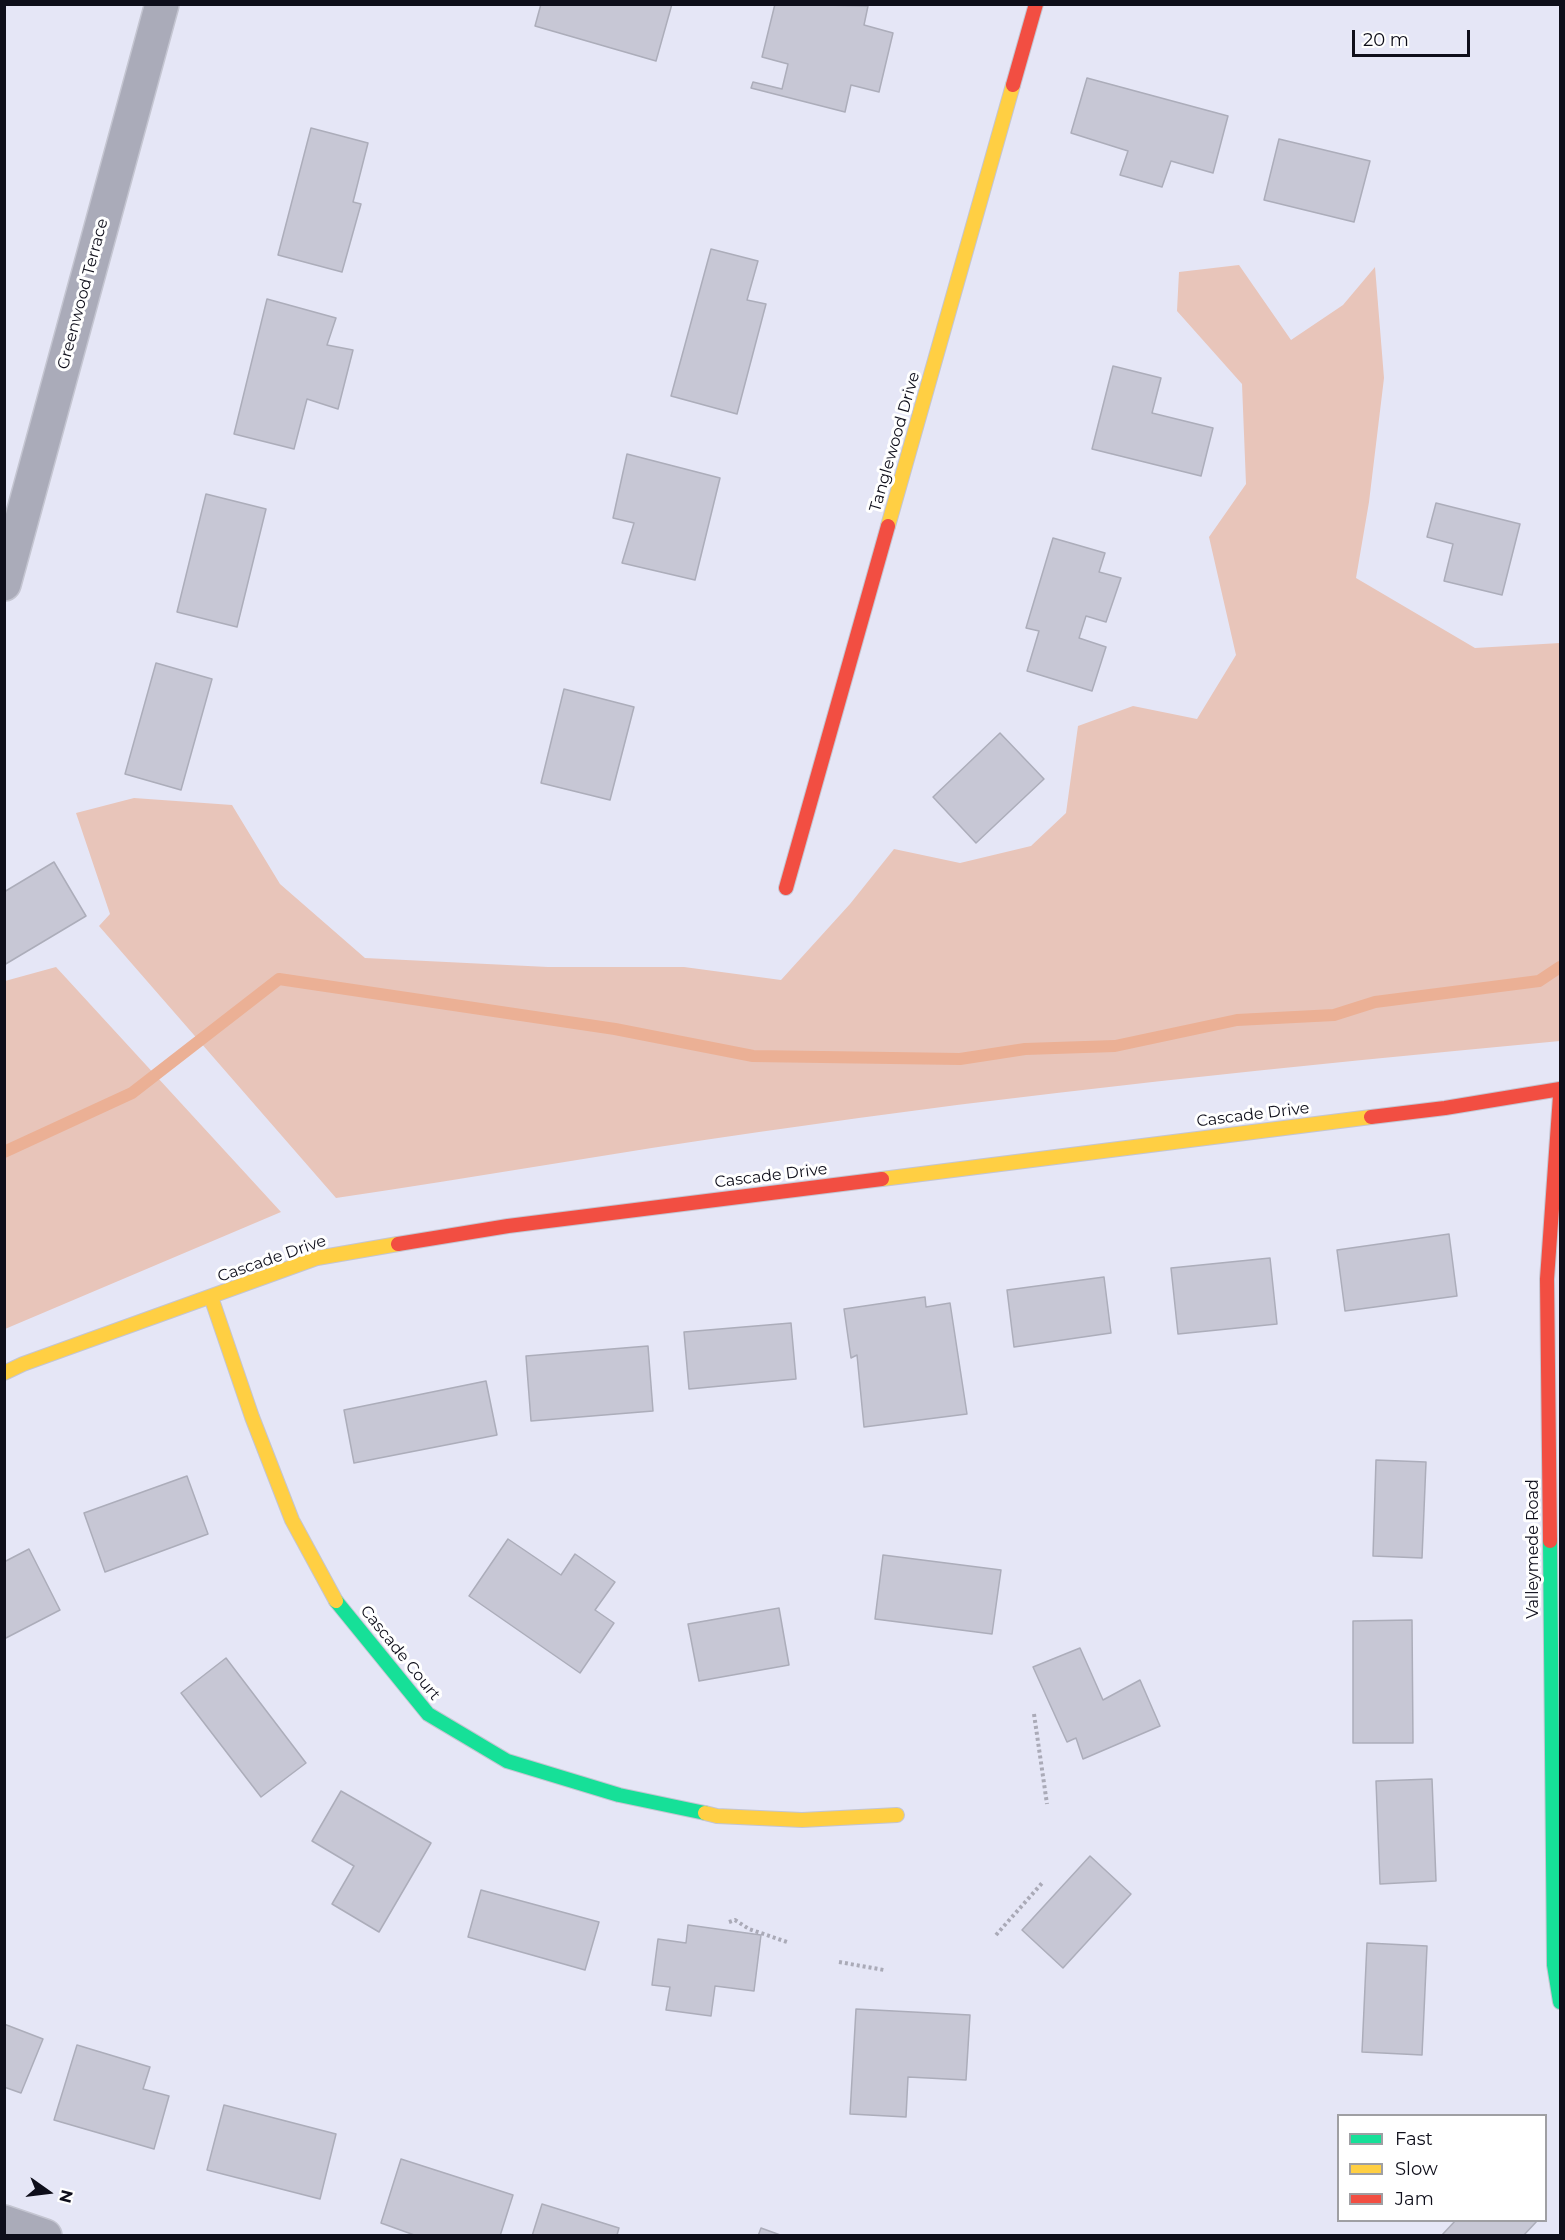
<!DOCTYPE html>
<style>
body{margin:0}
#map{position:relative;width:1565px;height:2240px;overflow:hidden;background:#e5e6f6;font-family:Montserrat,sans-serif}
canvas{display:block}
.frame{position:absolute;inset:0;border:6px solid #0e0e1a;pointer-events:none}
.legend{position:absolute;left:1337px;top:2114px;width:210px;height:108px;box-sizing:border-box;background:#fff;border:2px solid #9f9fa3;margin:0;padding:8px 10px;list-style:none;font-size:18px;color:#0e0e1a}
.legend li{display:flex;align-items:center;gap:12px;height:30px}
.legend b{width:30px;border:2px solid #9f9fa3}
.north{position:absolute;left:18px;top:2162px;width:60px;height:60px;-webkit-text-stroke:4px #fff;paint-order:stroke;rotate:104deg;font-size:16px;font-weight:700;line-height:24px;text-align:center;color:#0e0e1a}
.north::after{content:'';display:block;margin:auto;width:21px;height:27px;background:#0e0e1a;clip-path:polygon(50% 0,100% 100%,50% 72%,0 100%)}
.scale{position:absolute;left:1352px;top:30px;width:118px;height:27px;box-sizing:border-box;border:3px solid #0e0e1a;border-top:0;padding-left:8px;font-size:18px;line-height:21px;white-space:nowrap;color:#0e0e1a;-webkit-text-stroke:4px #fff;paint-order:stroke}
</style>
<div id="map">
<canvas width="1565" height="2240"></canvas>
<div class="frame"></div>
<ul class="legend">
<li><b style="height:8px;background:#16e098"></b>Fast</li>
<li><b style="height:8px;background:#ffcf43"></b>Slow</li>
<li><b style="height:8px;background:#f24e42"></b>Jam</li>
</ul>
<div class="north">N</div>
<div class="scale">20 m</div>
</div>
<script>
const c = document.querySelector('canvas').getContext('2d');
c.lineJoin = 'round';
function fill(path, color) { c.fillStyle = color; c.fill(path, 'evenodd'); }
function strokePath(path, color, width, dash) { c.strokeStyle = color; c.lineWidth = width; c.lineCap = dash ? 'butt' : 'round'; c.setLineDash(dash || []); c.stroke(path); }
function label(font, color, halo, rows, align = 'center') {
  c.font = font + ' Montserrat,sans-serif'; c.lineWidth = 6; c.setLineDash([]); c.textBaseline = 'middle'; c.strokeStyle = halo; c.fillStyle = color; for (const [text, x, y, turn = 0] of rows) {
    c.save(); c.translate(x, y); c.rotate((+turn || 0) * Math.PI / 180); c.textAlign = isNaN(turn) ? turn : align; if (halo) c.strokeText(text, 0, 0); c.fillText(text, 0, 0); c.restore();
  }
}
const green = new Path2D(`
 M1239 265 1291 340 1343 305 1375 267 1384 378 1369 502 1356 578 1475 648 1560 643V1041C1293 1066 1025 1093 759 1132 618 1152 477 1177 336 1198L99 926 110 914 76 813 134 798 232 805 280 884 365 958 548 967H684L781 980 850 904 894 849 960 863 1031 846 1066 813 1078 726 1133 706 1197 719 1236 655 1209 537 1246 484 1242 384 1177 311 1179 272Z
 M56 967 281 1212 5 1329V981Z`);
const stream = new Path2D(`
 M4 1152 132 1093 279 979 615 1029 753 1056 960 1059 1025 1049 1115 1046 1237 1020 1334 1015 1375 1002 1539 981 1560 967`);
const building = new Path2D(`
 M541 4H672L656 61 535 26Z
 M775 4 868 6 864 25 893 33 879 92 851 85 845 112 751 88 753 82 782 89 788 64 762 57Z
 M1087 78 1228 116 1213 173 1171 161 1162 187 1120 175 1128 151 1071 133Z
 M311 128 368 143 353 202 361 204 342 272 278 255Z
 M1279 139 1370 161 1354 222 1264 200Z
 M711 249 758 261 747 300 766 304 737 414 671 396Z
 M267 299 336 318 327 345 353 350 338 409 307 399 294 449 234 434Z
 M1113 366 1161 378 1152 413 1213 428 1201 476 1092 449Z
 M627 454 720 478 695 580 622 563 634 523 613 518Z
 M206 494 266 509 237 627 177 612Z
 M1436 503 1520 524 1502 595 1444 581 1453 544 1427 537Z
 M1053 538 1105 553 1099 572 1121 578 1106 622 1086 616 1079 638 1106 647 1092 691 1027 671 1039 631 1026 628Z
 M156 663 212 679 181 790 125 774Z
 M564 689 634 707 610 800 541 783Z
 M1000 733 1044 779 976 843 933 797Z
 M54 862 86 916 4 965V892Z
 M1449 1234 1457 1296 1345 1311 1337 1250Z
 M1270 1258 1277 1324 1178 1334 1171 1268Z
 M1104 1277 1111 1333 1014 1347 1007 1290Z
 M925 1297 926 1307 950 1303 967 1414 864 1427 857 1355 851 1358 844 1309Z
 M791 1323 796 1379 689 1389 684 1332Z
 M648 1346 653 1411 531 1421 526 1356Z
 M486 1381 497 1435 354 1463 344 1410Z
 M1376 1460 1426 1462 1422 1558 1373 1556Z
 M187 1476 208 1534 105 1572 84 1513Z
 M508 1539 561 1575 575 1554 615 1582 595 1610 614 1623 580 1673 469 1596Z
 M29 1549 60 1610 4 1639V1562Z
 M883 1555 1001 1570 992 1634 875 1619Z
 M779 1608 789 1665 699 1681 688 1624Z
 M1412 1620 1413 1743H1353V1621Z
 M1080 1648 1103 1700 1140 1680 1160 1726 1083 1759 1076 1738 1067 1742 1033 1667Z
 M226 1658 306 1763 261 1797 181 1693Z
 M1432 1779 1436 1881 1380 1884 1376 1781Z
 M341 1791 431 1843 379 1932 332 1904 354 1866 312 1841Z
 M1090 1856 1131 1894 1063 1968 1022 1930Z
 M481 1890 599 1922 585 1970 468 1937Z
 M688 1925 761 1935 754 1991 715 1986 711 2016 666 2010 670 1987 652 1985 658 1939 686 1943Z
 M1367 1943 1427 1946 1422 2055 1362 2052Z
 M856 2009 970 2015 966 2080 908 2077 906 2117 850 2114Z
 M4 2024 43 2039 21 2093 4 2087Z
 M77 2045 150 2067 143 2089 169 2096 154 2149 54 2120Z
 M224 2105 336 2134 320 2199 207 2170Z
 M401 2159 513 2195 500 2236H417L381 2223Z
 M542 2204 619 2228 617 2235 620 2236H532Z
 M1456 2220H1538L1523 2236H1441Z
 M761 2228 783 2236H758Z`);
const path = new Path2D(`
 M1034 1714 1047 1804
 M729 1922 735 1920 749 1929 787 1942
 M996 1935 1043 1882
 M839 1962 884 1970`);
const street = new Path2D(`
 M4 584 162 4
 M4 2222 45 2236`);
const fast = new Path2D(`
 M1550 1541 1554 1965 1560 2002
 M336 1601 428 1714 507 1761 619 1795 705 1813`);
const slow = new Path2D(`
 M888 526 1013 85
 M882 1179 1371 1117
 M211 1297 252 1417 292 1520 336 1601
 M4 1373 23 1364 317 1258 398 1244
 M705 1813 717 1816 802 1820 897 1815`);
const jam = new Path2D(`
 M1013 85 1036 4
 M786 888 888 526
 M1371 1117 1445 1108 1560 1089
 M398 1244 508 1226 882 1179
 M1550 1541 1547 1279 1560 1096`);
const streetNames = [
 ["Greenwood Terrace",83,294,-75],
 ["Tanglewood Drive",895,442,-74],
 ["Cascade Drive",1253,1115,-7],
 ["Cascade Drive",771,1176,-7],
 ["Cascade Drive",272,1259,-19],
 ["Valleymede Road",1533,1549,-90],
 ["Cascade Court",400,1653,51]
];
fill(green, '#e8c5ba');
strokePath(stream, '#ebb095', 12);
fill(building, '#c7c7d5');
strokePath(building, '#acadba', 1.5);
strokePath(street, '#c4c5d1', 36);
strokePath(fast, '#c4c5d1', 16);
strokePath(slow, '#c4c5d1', 16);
strokePath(jam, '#c4c5d1', 16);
strokePath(path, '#aaaab7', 4, [3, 3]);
strokePath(street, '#aaabb9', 33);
strokePath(fast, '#16e098', 14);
strokePath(slow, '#ffcf43', 14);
strokePath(jam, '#f24e42', 14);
label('16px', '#0e0e1a', '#fff', streetNames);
</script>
